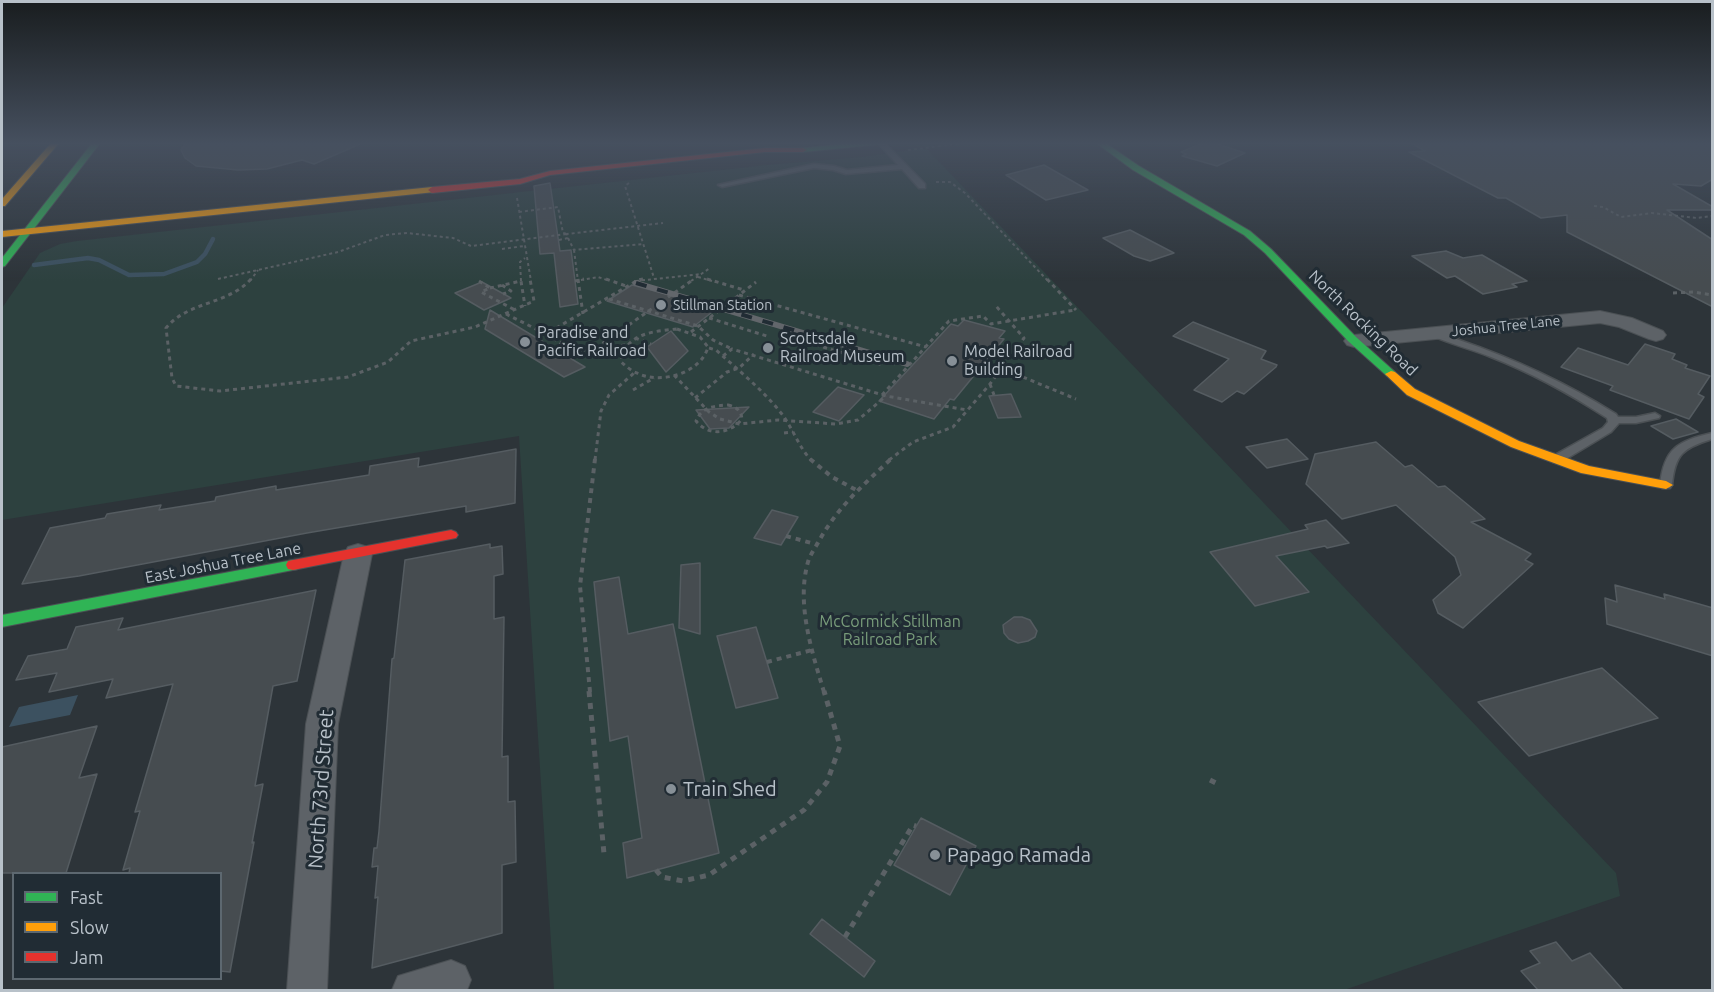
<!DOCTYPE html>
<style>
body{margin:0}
#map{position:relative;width:1714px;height:992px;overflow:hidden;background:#2d3439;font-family:Ubuntu,sans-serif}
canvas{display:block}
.frame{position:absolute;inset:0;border:3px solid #b8c1c9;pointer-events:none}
.legend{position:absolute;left:12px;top:872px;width:210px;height:108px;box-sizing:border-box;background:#212c34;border:2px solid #5d6870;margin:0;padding:8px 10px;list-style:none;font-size:18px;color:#b8c1c9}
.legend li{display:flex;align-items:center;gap:12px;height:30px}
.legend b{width:30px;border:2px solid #5d6870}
</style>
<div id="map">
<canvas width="1714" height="992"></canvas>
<div class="frame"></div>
<ul class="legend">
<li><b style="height:8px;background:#30b455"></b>Fast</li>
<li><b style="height:8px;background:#ff9f0a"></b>Slow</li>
<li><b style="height:8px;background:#e5322d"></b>Jam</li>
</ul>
</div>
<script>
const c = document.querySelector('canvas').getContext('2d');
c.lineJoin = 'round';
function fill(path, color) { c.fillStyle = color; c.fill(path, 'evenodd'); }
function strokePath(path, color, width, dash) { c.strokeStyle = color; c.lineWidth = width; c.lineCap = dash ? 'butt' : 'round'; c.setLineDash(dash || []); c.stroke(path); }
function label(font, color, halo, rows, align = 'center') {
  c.font = font + ' Ubuntu,sans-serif'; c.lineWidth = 6; c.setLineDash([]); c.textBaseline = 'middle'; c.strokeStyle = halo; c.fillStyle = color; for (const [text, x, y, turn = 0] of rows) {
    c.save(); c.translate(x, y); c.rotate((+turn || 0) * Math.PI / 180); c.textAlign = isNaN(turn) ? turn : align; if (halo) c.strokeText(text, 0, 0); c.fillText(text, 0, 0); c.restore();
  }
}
const green = new Path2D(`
 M926 148 1616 873 1620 896 1344 990H554L519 436 2 520V308L40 253 60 244 77 241 767 165 862 157Z`);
const water = new Path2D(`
 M78 695 70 715 9 727 19 707Z`);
const stream = new Path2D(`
 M34 265 88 258 99 260 129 275 164 274 197 262 205 254 213 239`);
const building = new Path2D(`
 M186 142H365L314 164 302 160 267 169 238 170 196 166 185 158 181 150Z
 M1204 142H1212L1245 153 1217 166 1182 156 1186 154 1181 152Z
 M1409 142H1713V179L1701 186 1673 184 1713 207V210H1667L1713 240V307L1567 232V215L1541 218 1506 198H1498L1409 152 1425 151Z
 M1044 165 1058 173 1088 190 1046 200 1006 175Z
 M550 183 560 251 571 250 578 304 560 307 554 253 540 254 534 186Z
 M1130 230 1174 253 1150 261 1134 256 1103 238Z
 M1446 251 1463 258 1482 255 1527 281 1512 284 1517 287 1483 294 1455 276 1447 278 1412 256Z
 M482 282 511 298 484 310 455 293Z
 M632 285 670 295 716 309 693 327 607 301Z
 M490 310 585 367 564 377 485 329Z
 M964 320 1005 331 999 338 1004 339 954 400 950 399 934 419 879 401 951 324 958 326Z
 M1193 322 1266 351 1261 359 1277 365 1276 367 1244 394 1237 391 1222 402 1194 390 1229 359 1173 336Z
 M671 331 688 351 666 372 647 347Z
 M1645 344 1675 354 1672 359 1687 365 1685 368 1710 376 1698 394 1704 397 1689 419 1610 390 1613 386 1561 367 1578 348 1628 365Z
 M838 387 864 395 839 421 813 412Z
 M1011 394 1021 417 998 418 989 396Z
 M749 407 729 428 710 429 696 410Z
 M1676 419 1698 432 1673 439 1651 426Z
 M1287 439 1308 459 1267 468 1246 447Z
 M1376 442 1405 467 1412 465 1438 487 1445 486 1485 519 1471 522 1531 554 1525 560 1533 564 1463 628 1438 613 1433 600 1461 575 1455 557 1396 505 1342 519 1306 484 1315 454Z
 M516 449 515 503 466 512V506L307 533 79 576 22 584 50 528 105 518 107 514 161 505 159 510 215 501 216 497 276 486V490L369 475 370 466 419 458 418 467Z
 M772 510 798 517 781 545 754 538Z
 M1326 520 1349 543 1327 548 1325 546 1276 556 1309 592 1255 606 1210 552 1308 529 1305 525Z
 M490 544V548L502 546 503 574 494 576V619L504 617 502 757 508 756V802L515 801 516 862 502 865V933L372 968 378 897 375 898 378 866 372 867 374 848H377L379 831 392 659 394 658 405 560Z
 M700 563V634L679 628 681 565Z
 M619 577 628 634 673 624 719 853 627 878 623 843 642 838 628 736 610 741 594 582Z
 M1615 585 1665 599 1664 594 1713 608V656L1607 624 1605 598 1617 602Z
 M316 590 297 681 273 686 255 786 263 784 252 843 254 842 230 972 220 971V873H129L130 868 123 870 140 811 135 812 173 684 106 698 113 679 49 692 57 673 16 680 28 656 67 649 76 627 123 618 118 630Z
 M1014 617H1022L1030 620 1037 631 1035 637 1028 641 1018 643 1009 639 1004 633 1003 625Z
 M756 627 778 698 736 708 717 636Z
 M1602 668 1658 718 1529 756 1478 702Z
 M97 726 79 778 97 774 66 873H2V747Z
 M921 818 976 846 950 895 894 865Z
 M822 919 875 961 864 977 810 934Z
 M1556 942 1572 961 1590 953 1623 990H1538L1521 971 1540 963 1530 951Z`);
const pathFar3 = new Path2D(`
 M908 150 973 142
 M936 182H950L965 193 1048 281
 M629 183 625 186 654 278
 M517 198 531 281
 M1594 206 1603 207 1621 217 1652 213 1697 218 1712 216
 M519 212 558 207 563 233 567 234
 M568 238 574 250 643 244
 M559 240 568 238 567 234 663 223
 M502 249 524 246
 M574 250 578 281
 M698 277 712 281
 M218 279 338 252 385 235 407 233 453 238 471 246 567 234
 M250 281 258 270
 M521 281 520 262 525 258
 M575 281 598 277 610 281
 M636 281 702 274
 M691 281 710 268`);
const pathFar2 = new Path2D(`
 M251 279C228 305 188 301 166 328L172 378 176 386 220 391 348 377 388 362 411 341 475 327 534 301 530 279
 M578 279 583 314
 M606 279 626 286
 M707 279 744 290
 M1047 279 1076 310
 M479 281 490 288 481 292 515 310
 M575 281 584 279
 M502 285 511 291 503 294
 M490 288 521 281 525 306
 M1673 293 1694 292 1712 295
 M739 295 926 347
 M609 299 698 326 713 340 732 349
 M506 314 546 334
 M709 318 770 337
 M677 329 700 337 708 347C701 373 661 385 637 373 631 371 626 366 621 362 624 334 653 331 677 329Z
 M691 332 756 282
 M794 333 792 334 839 348 836 351
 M635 338 651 344
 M787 344 793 338 883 365 886 362 897 364
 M625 345 574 351 546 334 638 280 643 279
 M596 348 694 279
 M709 348 716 350C738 370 762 389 781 413 793 428 798 446 811 460
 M587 355 599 349
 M723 356 732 349 886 396 967 410
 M1001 368 1076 399
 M674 375 709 412 720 419 739 424 778 420 836 424 858 420 886 396
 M990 384 994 395
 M633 390 654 378
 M882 395 949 321 983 316 991 324 1075 310
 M695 398 727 372 739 368 754 354
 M728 405C736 407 741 410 742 419 730 434 709 437 696 421 702 407 713 406 728 405Z
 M784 433 793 432
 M595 460 601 411 609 395 634 373
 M889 460 913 442 953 427 990 384 1024 338 996 306`);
const pathFar1 = new Path2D(`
 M810 459 832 477 858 491
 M786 536 815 544
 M767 662 812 650
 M590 692 580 586 595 459
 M824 692C812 652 796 604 808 562 810 555 815 548 819 541 837 508 863 485 891 459`);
const path = new Path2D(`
 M589 691 604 854
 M1210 780 1218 784
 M656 870 662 877 683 881 709 875 804 810 827 782 840 746 824 691
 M845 937 913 825 916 826`);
const lane = new Path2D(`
 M877 142H884L925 184V188H919L902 169 846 174 833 170 814 168 722 187 718 185 814 164 834 166 847 170 898 165Z
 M1433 330C1442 333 1450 337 1459 340 1515 359 1566 383 1616 414L1618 417H1636L1655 413 1660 416 1659 418 1636 423H1619L1611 432 1561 462H1553L1551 459 1553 456 1603 428 1608 422 1607 418C1570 394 1532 373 1491 357 1471 349 1450 344 1430 335V331Z
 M1712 433V439C1683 448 1675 454 1672 485L1670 488H1662L1660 485C1664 448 1678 441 1712 433Z`);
const street = new Path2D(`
 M1600 311 1632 318 1663 331 1666 335 1663 339 1656 341 1649 339 1619 327 1600 323 1354 347 1347 345 1344 341 1347 337 1354 335Z
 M358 544 368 547 372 554 338 724 327 990H287L306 724 344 554 348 547Z
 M451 960 465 966 471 980 467 990H392L398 976Z`);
const fast = new Path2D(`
 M93 142H101L5 266 2 267V258Z
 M861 142H887L883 144 803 152 799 150 803 148Z
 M1095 142H1104L1139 166 1250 231 1271 249 1356 337 1395 372V376H1387L1348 341 1265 253 1244 235 1133 170Z
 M293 560 298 561 300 565 298 569 2 627V615Z`);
const slow = new Path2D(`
 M52 142H60L5 206H2V199Z
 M432 187 435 188V192L2 237V231Z
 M1391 371 1395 372 1415 389 1519 441 1589 466 1666 481 1673 485 1666 489 1581 473 1511 447 1407 395 1385 374Z`);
const jam = new Path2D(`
 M765 148H803L807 150 803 152H765L550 175 520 184 432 193 428 190 432 187 520 179 550 171Z
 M451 530 456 532 458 535 456 538 293 570 288 569 286 565 288 561 293 560Z`);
const rail = new Path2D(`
 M636 283 907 364`);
const markers = [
 [661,305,6,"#879097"],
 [525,342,6,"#879097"],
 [768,348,6,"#879097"],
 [952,361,6,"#879097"],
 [671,789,6,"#879097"],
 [935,855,6,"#879097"]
];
const farPoinames = [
 ["Stillman Station",673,305]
];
const farStreetnames = [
 ["Joshua Tree Lane",1506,326,-6]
];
const streetNames = [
 ["North Rocking Road",1363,323,44],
 ["East Joshua Tree Lane",223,563,-11]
];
const poiNames = [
 ["Paradise and",537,333],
 ["Pacific Railroad",537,351],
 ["Scottsdale",780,339],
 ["Railroad Museum",780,357],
 ["Model Railroad",964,352],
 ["Building",964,370]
];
const parkNames = [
 ["McCormick Stillman",890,622],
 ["Railroad Park",890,640]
];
const nearStreetnames = [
 ["North 73rd Street",321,789,-86]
];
const nearPoinames = [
 ["Train Shed",683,789],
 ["Papago Ramada",947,855]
];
fill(green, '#2d413f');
fill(water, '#3c5160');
strokePath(stream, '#3c5160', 4.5);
fill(building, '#464c50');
strokePath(building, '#555c61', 1.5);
strokePath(lane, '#4b5054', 3);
strokePath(street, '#4b5054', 2);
strokePath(fast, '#4b5054', 2);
strokePath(slow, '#4b5054', 2);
strokePath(jam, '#4b5054', 2);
strokePath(pathFar3, '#5b6165', 2, [3, 3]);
strokePath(pathFar2, '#5b6165', 3, [4, 4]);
strokePath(pathFar1, '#5b6165', 4, [5, 5]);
strokePath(path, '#5b6165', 5, [6, 6]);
fill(lane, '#5d6267');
fill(street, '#5d6267');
fill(fast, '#30b455');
fill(slow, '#ff9f0a');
fill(jam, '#e5322d');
strokePath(rail, '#62666b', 6);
strokePath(rail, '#212c34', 4, [11]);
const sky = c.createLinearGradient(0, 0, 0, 281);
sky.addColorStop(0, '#191d1f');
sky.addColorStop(0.51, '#46505f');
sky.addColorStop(1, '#46505f00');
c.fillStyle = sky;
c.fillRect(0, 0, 1714, 281);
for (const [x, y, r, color] of markers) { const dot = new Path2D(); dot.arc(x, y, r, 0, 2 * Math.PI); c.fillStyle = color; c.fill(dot); strokePath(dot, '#212c34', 2); }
label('14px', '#b8c1c9', '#212c34', farPoinames, 'left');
label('14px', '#b8c1c9', '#212c34', farStreetnames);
label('16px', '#b8c1c9', '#212c34', streetNames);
label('16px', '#b8c1c9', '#212c34', poiNames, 'left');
label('16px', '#799d7b', '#212c34', parkNames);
label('20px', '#b8c1c9', '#212c34', nearStreetnames);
label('20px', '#b8c1c9', '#212c34', nearPoinames, 'left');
</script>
